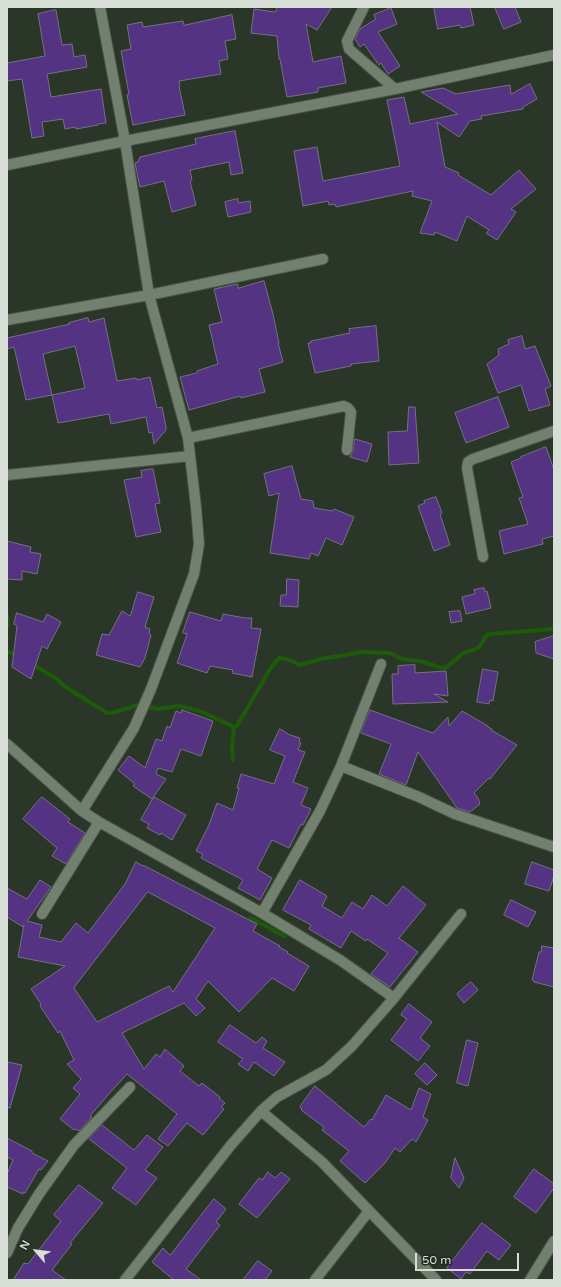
<!DOCTYPE html>
<html>
<head>
<meta charset="utf-8">
<style>
  body { margin:0 }
  #map { position:relative; width:561px; height:1287px; overflow:hidden; background:#2a3628; font-family:"Varela Round",sans-serif }
  canvas { display:block }
  .frame { position:absolute; inset:0; border:8px solid #d7ded5; pointer-events:none }
  .north { position:absolute; left:16px; top:1231px; width:40px; height:40px; -webkit-text-stroke:3px #212c1e; paint-order:stroke; rotate:298deg; font-size:11px; font-weight:700; line-height:16px; text-align:center; color:#d7ded5 }
  .north::after { content:''; display:block; margin:auto; width:14px; height:18px; background:#d7ded5; clip-path:polygon(50% 0,100% 100%,50% 72%,0 100%) }
  .scale { position:absolute; left:415px; top:1253px; width:104px; height:18px; box-sizing:border-box; border:2px solid #d7ded5; border-top:0; padding-left:5px; font-size:12px; line-height:14px; white-space:nowrap; color:#d7ded5; -webkit-text-stroke:3px #212c1e; paint-order:stroke }
</style>
</head>
<body>
<div id="map">
<canvas width="561" height="1287"></canvas>
<div class="frame"></div>
<div class="north">N</div>
<div class="scale">50 m</div>
</div>
<script>
const ctx = document.querySelector('canvas').getContext('2d');
ctx.lineJoin = 'round';
function stroke(path, color, width, dash) { ctx.strokeStyle = color; ctx.lineWidth = width; ctx.lineCap = dash ? 'butt' : 'round'; ctx.setLineDash(dash || []); ctx.stroke(path); }
function fill(path, color) { ctx.fillStyle = color; ctx.fill(path, 'evenodd'); }
stroke(new Path2D(`
  M7 615 8 620 7 627
  M7 651 17 656
  M32 664 57 679 64 686 107 713H112L138 705 158 709 179 706 200 711 234 727
  M234 727 237 726 270 669 279 658 287 659 300 665 321 659 362 652 390 653 402 659 424 662 441 668 447 667 463 653 476 649 480 646 486 636 489 634 554 629
  M233 760 232 747 234 727
  M251 918 284 936`), '#1c5c08', 4);
const building = new Path2D(`
  M278 7H332L317 30 306 24 313 62 341 56 346 83 318 88V92L287 97 280 59H279L277 36 251 33 254 9 275 12Z
  M434 7H470L474 25 461 28 460 25 438 29Z
  M495 7H515L521 22 504 29Z
  M391 8 397 24 378 32 400 66 388 74 381 63 379 65 364 44 360 47 355 39 360 29 376 19 374 15Z
  M56 10 62 45 72 44 74 57 85 55 87 67 47 74 51 97 101 89 106 123 98 124V125L76 129 75 127 65 129 63 119 42 122 44 136 32 138 22 79 7 81V63L45 56 38 14Z
  M232 15 236 39 225 41 228 59 219 61 221 74 179 81 180 85 179 86 185 115 133 125 127 95 129 94 121 51 131 49 127 25 142 22 143 27 183 21 184 25Z
  M530 84 537 99 523 107V109L481 116 482 119 470 121 459 137 437 122 445 167 459 173 458 175 491 195 519 170 536 189 511 209 516 212 497 240 486 233 489 230 467 216 457 241 435 232 434 235 420 233 432 201 412 196 413 191 336 207 335 204 329 205 328 201 303 206 294 151 317 147 323 181 400 166 387 100 404 97 410 124 458 114 421 92 443 88 456 94 510 85 511 94Z
  M235 131 243 173 231 175 229 162 190 170 192 180 190 181 196 205 172 212 164 181 140 187 135 163 138 162 140 157 196 144 195 139Z
  M238 199V203L250 201 251 212 228 217 225 202Z
  M264 281 273 314 279 343H278L283 362 259 369 265 392 241 398 240 396 189 410 180 377 197 373V371L218 364 209 325 222 322 214 289 238 284V288Z
  M88 318 89 322 104 318 117 381 136 378 137 380 150 377 157 408 162 407 166 427V430L154 444 152 432 149 433 146 417 111 424 109 414 58 423 52 395 85 388 75 346 43 354 52 395 26 400 14 347 7 349V338L70 324 69 323Z
  M376 326 379 361 351 364V366L315 373 308 343H311V341L350 333 349 329Z
  M522 336 525 349 535 346 551 386 545 389 550 405 529 411 521 385 498 393 487 364 499 355 498 349 509 344 508 340Z
  M498 397 509 427 466 443 455 413Z
  M409 407H415L419 463 389 465 388 432 407 431Z
  M355 439 372 444 367 462 350 457 353 451Z
  M546 447 554 470V536L542 539 543 544 504 554 499 531 528 524 519 498 523 497 511 462 521 458V457Z
  M292 466 301 499 313 501 314 508 333 511 334 509 354 517 342 545 326 538 318 556 311 553 309 559 270 553 279 493 269 496 264 474Z
  M153 469 160 503 155 504 161 532 136 537 124 480 142 477 141 471Z
  M436 497 442 513 440 514 450 545 434 551 418 506 425 503 424 501Z
  M7 541 31 547 30 552 41 554 37 574 22 571V580L7 579Z
  M287 579 299 580 298 607 280 606 281 595H286Z
  M484 588 485 592 487 591 491 608 466 614 462 597 475 594 474 590Z
  M138 592 154 597 145 627 150 629 149 634 151 635 145 658 140 667 96 655 102 634 109 635 122 611 130 616Z
  M460 611 462 621 451 623 449 612Z
  M190 612 221 621 223 614 245 618H252L251 628 261 629 252 677 232 673 233 670 210 666 207 673 177 663 187 634 183 633Z
  M17 613 43 622 47 614 61 622 47 649 42 646 31 679 12 667 17 626 14 624Z
  M554 636V659L536 653 535 642Z
  M415 665V673L446 671 448 696 434 694 448 702 393 704 392 674H398V666Z
  M483 669 498 672 493 701 490 700 489 704 477 702Z
  M182 710 213 721 201 756 181 749 172 772 158 768 156 774 166 779 152 799 133 786 135 784 118 770 129 756 145 768 156 739 162 741 167 726 170 728 176 711 181 713Z
  M370 710 433 733 448 717 449 726 462 711 488 726V727L492 729 491 730 517 745 490 779 489 778 474 793 478 798 480 804 470 812 457 808 418 752 406 785 379 774 391 744 361 733Z
  M280 729 290 735 300 738 299 742 301 743 298 750 305 752 293 782 308 788 301 805 311 809 303 825 301 824 289 848 272 840 257 869 272 878 260 900 238 888 243 880 201 858 203 854 196 851 209 825 217 803 233 810 239 788H237L241 774 274 784 285 756 270 750Z
  M42 797 70 819 68 822 85 833 66 864 52 856 57 848 23 819Z
  M154 797 186 815 172 840 161 833 160 835 147 828 149 824 141 820Z
  M136 862 143 866V865L257 924 253 931 280 946 279 947 288 952 287 953 309 966 294 991 272 978 239 1012 208 981 196 999 205 1008 196 1016 184 1003 122 1033 144 1069 156 1054 160 1057 165 1049 184 1066 180 1071 199 1086 202 1083 220 1097 219 1098 225 1103 221 1107 224 1109 203 1135 187 1123 168 1146 158 1139 177 1114 127 1074 107 1096 90 1116 92 1117 79 1131 75 1129 74 1130 60 1119 80 1094 73 1088 81 1079 67 1064 74 1060 60 1031 58 1033 40 1006 41 1004 31 989 65 966 18 957 24 925 23 927 7 917V888L27 899 40 880 51 887 27 921 42 925 39 937 61 942 76 923 88 933 125 884ZM148 892 215 928 173 992 169 986 97 1022 74 988Z
  M532 862 554 870V876L549 891 525 884Z
  M300 880 327 896 322 906 342 918 352 902 363 909 372 895 387 906 403 886 426 905 399 938 418 952 390 987 371 974 388 953 367 939 366 941 351 931 341 948 309 929 311 925 283 910Z
  M511 900 536 912 528 927 504 915Z
  M542 946 554 948V987L534 982V981L532 980 539 952H541Z
  M471 982 478 990 464 1003 457 994Z
  M409 1004 432 1022 420 1038 430 1046 418 1061 391 1040 407 1019 401 1015Z
  M230 1025 256 1043 262 1037 267 1041 263 1048 285 1062 274 1076 254 1062 248 1071 238 1064 243 1059 218 1042Z
  M467 1040 478 1043 468 1086 457 1083Z
  M7 1062 22 1065 10 1108 7 1107Z
  M425 1063 437 1075 427 1085 415 1074Z
  M315 1086 364 1127 371 1119 372 1120 386 1095 411 1110 419 1088 431 1094 423 1117 428 1120 416 1142 412 1139 400 1152 395 1148 385 1163 365 1183 340 1161 349 1151 322 1130 324 1127 301 1110 302 1109 300 1107Z
  M102 1125 134 1150 147 1135 163 1147 145 1170 157 1178 136 1205 112 1188 127 1168 89 1139Z
  M7 1138 32 1151V1153L48 1161 41 1170 39 1169 25 1193 23 1192V1194L7 1187V1174L13 1160 7 1157Z
  M455 1158 464 1178 459 1188 451 1178Z
  M534 1169 554 1184V1188L536 1213 514 1197Z
  M268 1172 275 1178 281 1172 290 1179 257 1218 239 1204 259 1178 262 1180Z
  M79 1185 103 1203 70 1243 72 1244 52 1270 66 1280H13L24 1263 28 1264 61 1221 54 1215Z
  M214 1199 226 1209 216 1222 220 1225 186 1269 201 1280H174L152 1262 163 1248 170 1255Z
  M482 1223 511 1245 499 1260 487 1251 470 1274 466 1272 461 1279 447 1268Z
  M258 1261 272 1271 265 1280H243Z`);
fill(building, '#533382');
stroke(building, '#767084', 1);
const minor = new Path2D(`
  M364 7 347 41 349 49 395 89
  M7 165 125 141 395 89 554 55
  M7 320 149 295 323 259
  M188 438 344 406 348 408 351 412 347 450
  M7 475 190 456
  M483 557 467 468 468 462 473 459 554 431
  M7 744 82 811 99 822 262 913 340 960 394 998
  M341 766 419 797 455 814 554 847
  M82 811 134 728 151 689 194 574 199 544 196 507 188 438 149 295 125 141 100 7
  M262 913 320 811 341 766 381 664
  M42 914 99 822
  M261 1111 322 1162 436 1280
  M7 1253 18 1228 39 1194 74 1145 130 1087
  M125 1280 231 1145 261 1111 277 1097 326 1070 352 1046 394 998 461 914
  M315 1280 369 1211
  M530 1280 554 1241`);
stroke(minor, '#4a5447', 12);
stroke(minor, '#72806f', 10);
</script>
</body>
</html>
